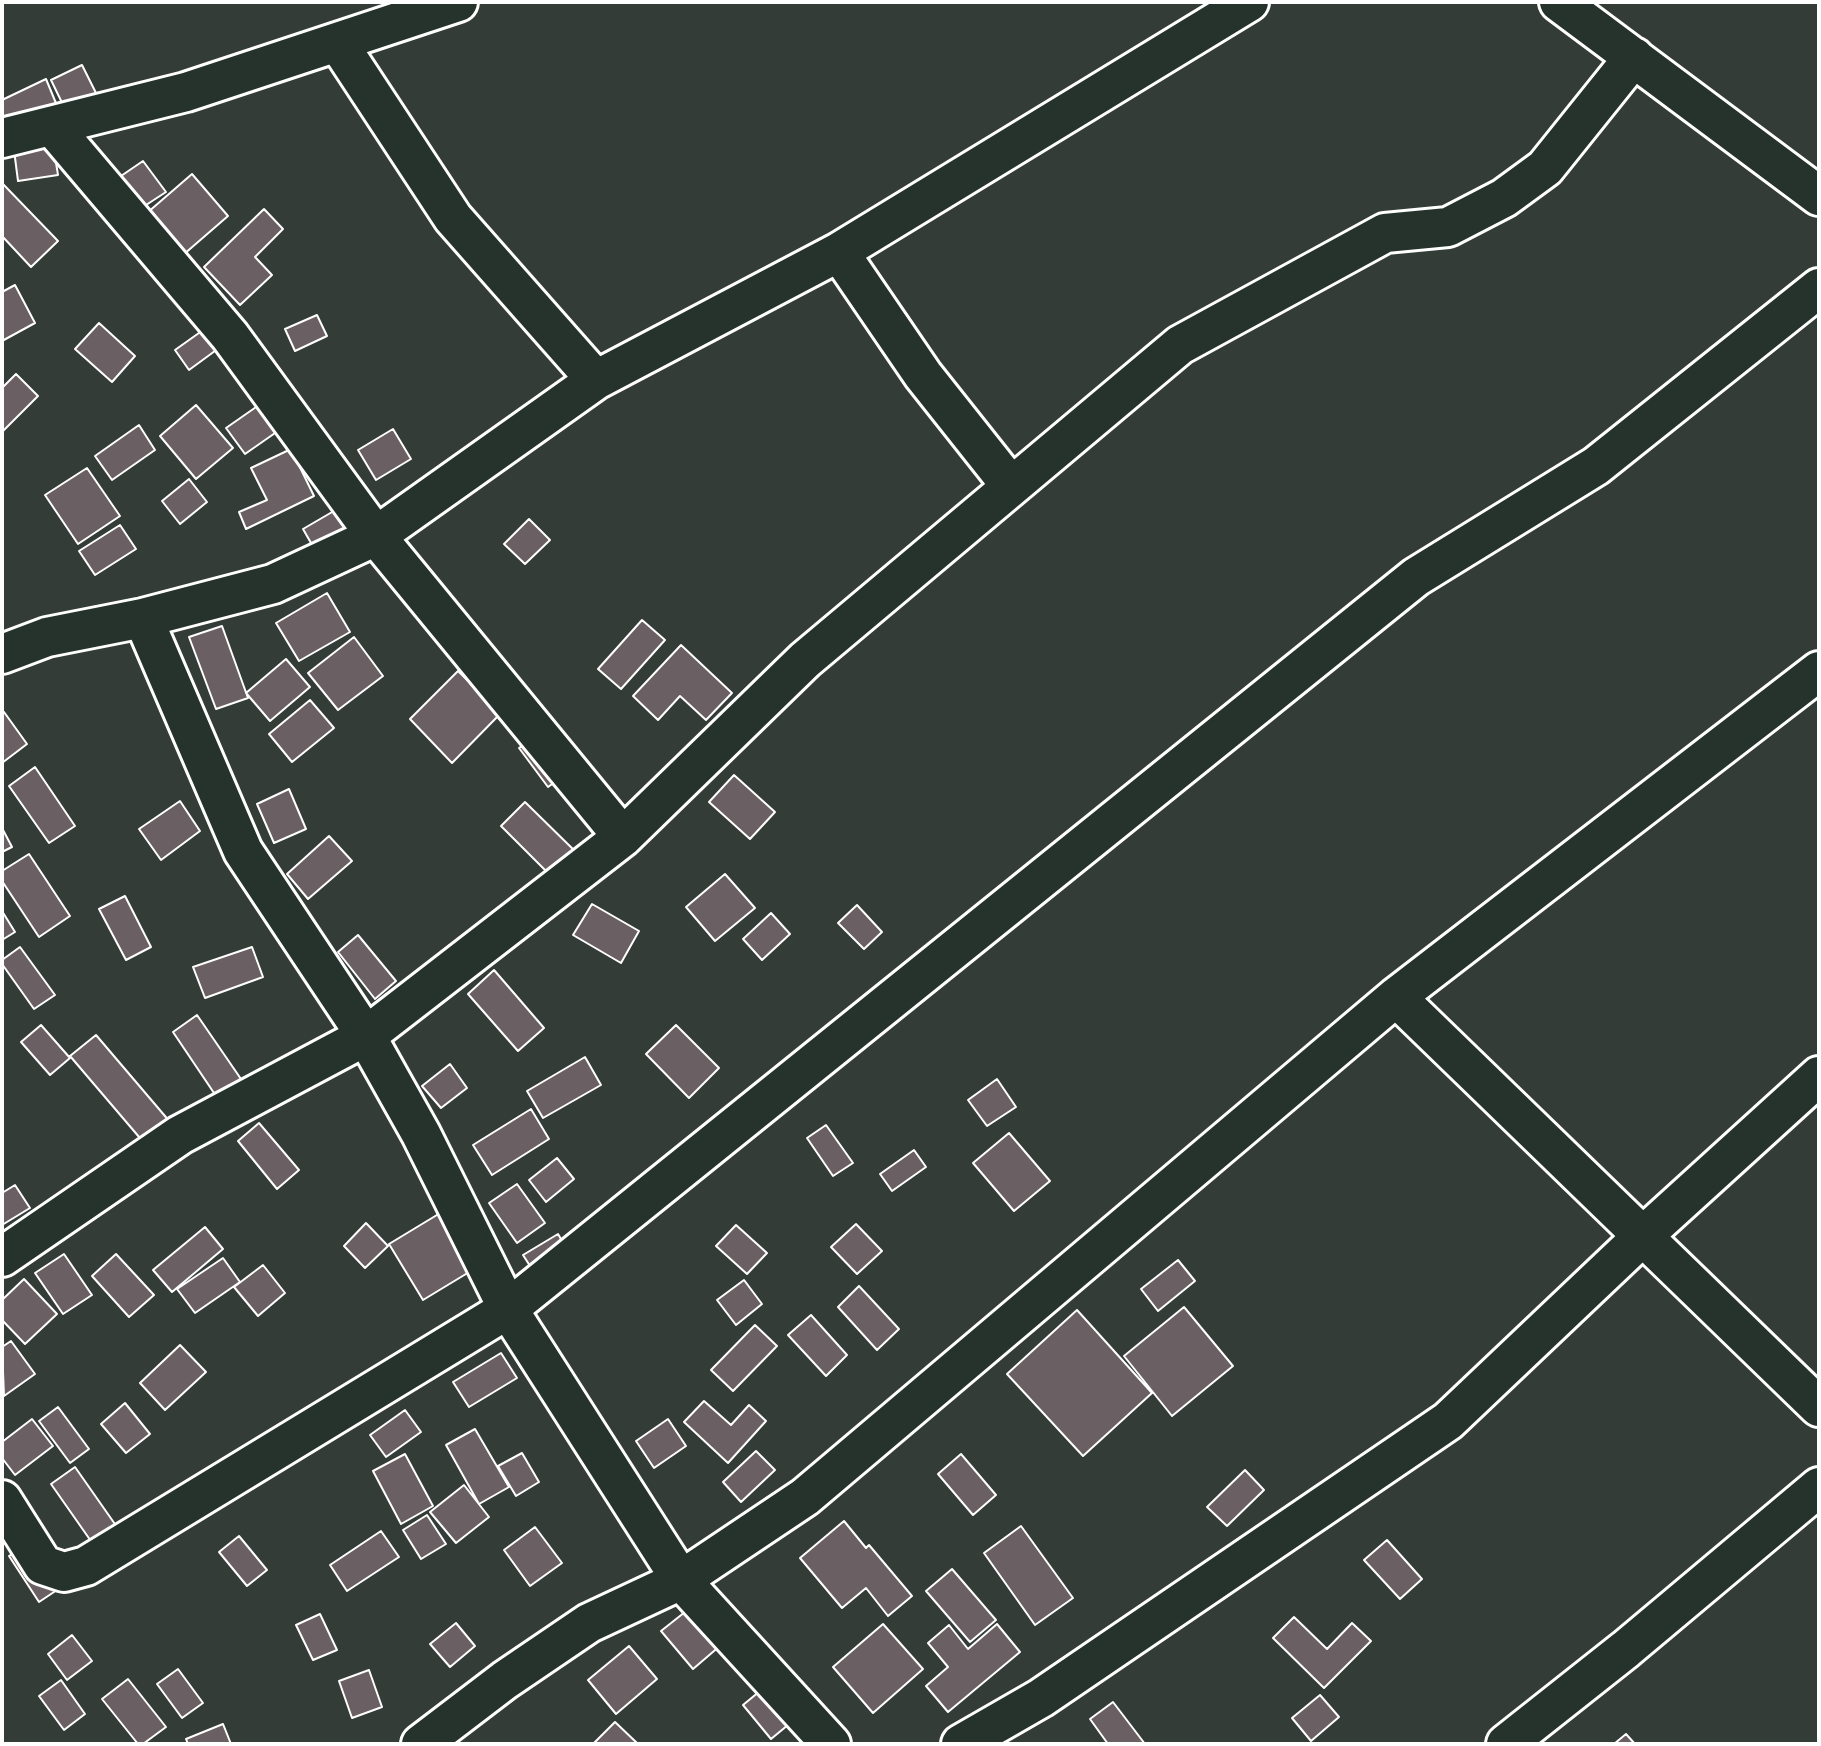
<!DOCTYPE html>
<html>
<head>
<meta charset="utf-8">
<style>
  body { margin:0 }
  #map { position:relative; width:1821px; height:1746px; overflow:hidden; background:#343c38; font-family:Sriracha,sans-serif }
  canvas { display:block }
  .frame { position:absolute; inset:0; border:4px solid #fff; pointer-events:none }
</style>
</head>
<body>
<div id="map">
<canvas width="1821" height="1746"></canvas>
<div class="frame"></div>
</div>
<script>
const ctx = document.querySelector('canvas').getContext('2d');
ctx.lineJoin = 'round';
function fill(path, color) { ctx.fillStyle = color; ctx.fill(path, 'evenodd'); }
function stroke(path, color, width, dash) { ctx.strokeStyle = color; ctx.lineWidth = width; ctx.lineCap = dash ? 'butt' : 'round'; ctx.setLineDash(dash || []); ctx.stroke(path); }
const building = new Path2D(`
  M82 65 98 97 66 111 51 80Z
  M46 79 58 108 2 135V100Z
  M53 144 58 175 18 181 14 150Z
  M143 161 166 192 143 207 121 176Z
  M192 174 228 216 183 255 147 213Z
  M2 183 58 241 31 267 2 236Z
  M264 209 283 229 255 257 272 275 240 305 204 267Z
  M15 285 35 323 2 341V292Z
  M317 315 327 336 295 351 285 329Z
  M220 318 234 337 189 370 175 350Z
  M99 323 135 356 112 382 75 349Z
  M16 374 38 396 2 432V388Z
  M269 398 288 424 245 454 226 428Z
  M196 405 233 448 196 479 160 436Z
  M139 425 155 450 112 480 95 456Z
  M393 429 411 459 376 480 358 450Z
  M291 449 314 496 246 529 239 512 267 500 251 468Z
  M87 468 120 516 78 544 45 495Z
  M189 479 207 502 180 524 162 501Z
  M351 501 367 529 319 557 303 529Z
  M529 519 550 540 525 564 504 544Z
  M120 525 136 549 95 575 79 551Z
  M327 593 350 632 299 661 276 623Z
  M642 620 665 640 621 689 598 669Z
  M222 626 248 698 216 709 189 637Z
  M354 637 383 676 338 710 308 673Z
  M681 645 732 693 706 720 680 696 658 720 633 696Z
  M286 659 310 687 270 721 246 693Z
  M458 671 501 713 452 763 410 719Z
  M310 700 334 728 292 762 269 734Z
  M4 712 27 744 2 763V714Z
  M541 733 569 772 548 787 519 748Z
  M35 767 75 826 49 843 9 786Z
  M734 775 775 812 750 839 709 802Z
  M289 789 306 829 274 843 257 804Z
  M180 801 200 831 161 860 139 829Z
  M525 802 580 856 556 881 501 826Z
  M2 828 12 847 2 852Z
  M329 836 352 861 308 899 287 874Z
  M29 854 70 916 39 937 2 881V871Z
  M725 874 755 908 715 941 686 907Z
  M125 896 151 947 126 960 99 909Z
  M592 904 639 931 621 963 573 935Z
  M857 905 882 932 864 949 838 923Z
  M2 911 15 932 2 940Z
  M771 913 790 934 762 960 743 939Z
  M358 935 396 981 375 999 338 952Z
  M20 947 55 995 34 1009 2 964V960Z
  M252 947 263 977 205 998 193 967Z
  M494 970 544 1028 518 1051 468 994Z
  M197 1015 241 1079 216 1096 173 1032Z
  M41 1025 70 1058 50 1075 21 1042Z
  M676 1025 719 1068 689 1098 646 1054Z
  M96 1035 176 1129 151 1151 70 1056Z
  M585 1057 601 1085 543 1118 527 1091Z
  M450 1064 467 1088 441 1108 422 1086Z
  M997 1079 1016 1107 987 1126 968 1100Z
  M531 1109 549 1139 492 1175 473 1145Z
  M259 1123 299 1170 277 1189 238 1141Z
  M826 1125 853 1163 833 1176 807 1138Z
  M1009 1133 1050 1181 1014 1211 973 1163Z
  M914 1150 926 1167 892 1191 880 1174Z
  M557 1158 574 1179 546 1202 529 1180Z
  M517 1184 545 1223 517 1243 489 1203Z
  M15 1185 30 1208 2 1225V1193Z
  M460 1201 494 1257 423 1300 389 1244Z
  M366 1223 388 1246 365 1268 344 1246Z
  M856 1224 882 1251 857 1274 831 1247Z
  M736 1225 767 1253 747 1274 716 1246Z
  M205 1227 223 1249 172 1292 153 1270Z
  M558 1234 573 1259 539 1280 523 1255Z
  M64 1254 92 1295 63 1314 35 1273Z
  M116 1254 154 1295 129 1317 92 1276Z
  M223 1258 240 1282 195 1313 177 1289Z
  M1178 1260 1195 1281 1158 1311 1141 1289Z
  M263 1265 285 1293 258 1316 234 1287Z
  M24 1279 57 1314 25 1344 2 1320V1300Z
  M744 1280 762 1304 736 1325 717 1300Z
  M859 1286 899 1329 877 1350 838 1307Z
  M1184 1307 1233 1366 1172 1416 1124 1356Z
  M1077 1310 1152 1393 1083 1456 1007 1374Z
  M811 1315 847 1355 826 1376 788 1335Z
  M755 1325 777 1346 733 1391 711 1370Z
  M11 1341 35 1374 4 1396 2 1347Z
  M180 1345 206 1372 165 1410 140 1383Z
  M501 1353 517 1378 469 1407 453 1382Z
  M704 1401 731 1425 749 1405 766 1421 728 1463 684 1422Z
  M125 1403 150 1434 126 1453 101 1424Z
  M58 1407 89 1449 70 1463 39 1421Z
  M405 1410 421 1432 386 1457 370 1435Z
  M32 1419 53 1446 15 1475 2 1458V1442Z
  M668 1419 686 1446 654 1468 636 1441Z
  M475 1429 509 1487 479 1504 446 1445Z
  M756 1451 775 1470 741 1502 723 1482Z
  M522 1453 539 1482 516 1496 498 1466Z
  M405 1454 433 1506 401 1524 373 1471Z
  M961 1454 996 1495 973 1515 938 1474Z
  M75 1467 117 1527 93 1544 51 1484Z
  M1245 1470 1264 1490 1227 1526 1207 1507Z
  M464 1485 489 1517 456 1543 430 1512Z
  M427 1515 446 1544 421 1559 403 1530Z
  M844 1521 866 1548 869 1545 912 1596 888 1616 866 1588 842 1608 800 1558Z
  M1021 1526 1073 1598 1035 1625 984 1553Z
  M535 1527 562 1563 530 1586 504 1550Z
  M381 1531 399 1557 347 1591 330 1565Z
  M239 1536 267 1570 247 1586 219 1552Z
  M33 1540 63 1586 39 1602 9 1556Z
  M1387 1540 1422 1579 1400 1599 1364 1560Z
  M952 1569 996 1620 970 1642 926 1591Z
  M690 1608 721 1645 693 1669 661 1631Z
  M320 1614 337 1650 313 1660 296 1625Z
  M1294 1617 1327 1649 1352 1623 1371 1641 1324 1688 1273 1638Z
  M456 1623 475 1646 450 1667 430 1644Z
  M883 1624 923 1669 873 1713 833 1667Z
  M997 1624 1020 1652 948 1712 926 1686 948 1667 928 1643 949 1625 968 1649Z
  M72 1635 92 1661 67 1680 48 1654Z
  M629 1646 657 1679 616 1714 588 1680Z
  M178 1669 203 1703 182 1718 157 1684Z
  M369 1670 382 1707 352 1718 339 1681Z
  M128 1679 166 1727 143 1744H138L102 1699Z
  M61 1680 85 1714 64 1730 39 1696Z
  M766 1686 794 1720 771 1739 743 1705Z
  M1320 1695 1339 1717 1311 1741 1292 1718Z
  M1113 1702 1145 1744H1108L1090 1719Z
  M615 1722 637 1743 593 1744Z
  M223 1724 231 1744H188L186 1739Z
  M1626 1734 1635 1744H1614Z`);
fill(building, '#6a5f62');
stroke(building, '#fff', 2);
const minor = new Path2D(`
  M1559 2 1819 196
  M338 43 453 218 596 380
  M52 126 230 336 376 536 623 837
  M2 138 186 92 458 2
  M839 252 923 375 1011 486
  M143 618 243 851 366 1036 421 1134 508 1309 681 1580 831 1744
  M2 654 47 637 143 618 273 584 376 536 596 380 839 252 1249 2
  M1396 997 1819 1407
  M2 1257 180 1135 366 1036 623 837 805 660 1180 345 1385 233 1448 227 1504 198 1545 168 1634 57
  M2 1500 43 1565 64 1572 86 1566 508 1309 1416 577 1596 466 1819 288
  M421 1744 505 1680 589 1623 681 1580 805 1497 1396 997 1819 671
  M961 1744 1041 1698 1448 1421 1643 1236 1819 1076
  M1506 1744 1626 1649 1819 1487`);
stroke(minor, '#fff', 44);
stroke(minor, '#26332d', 38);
</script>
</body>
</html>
